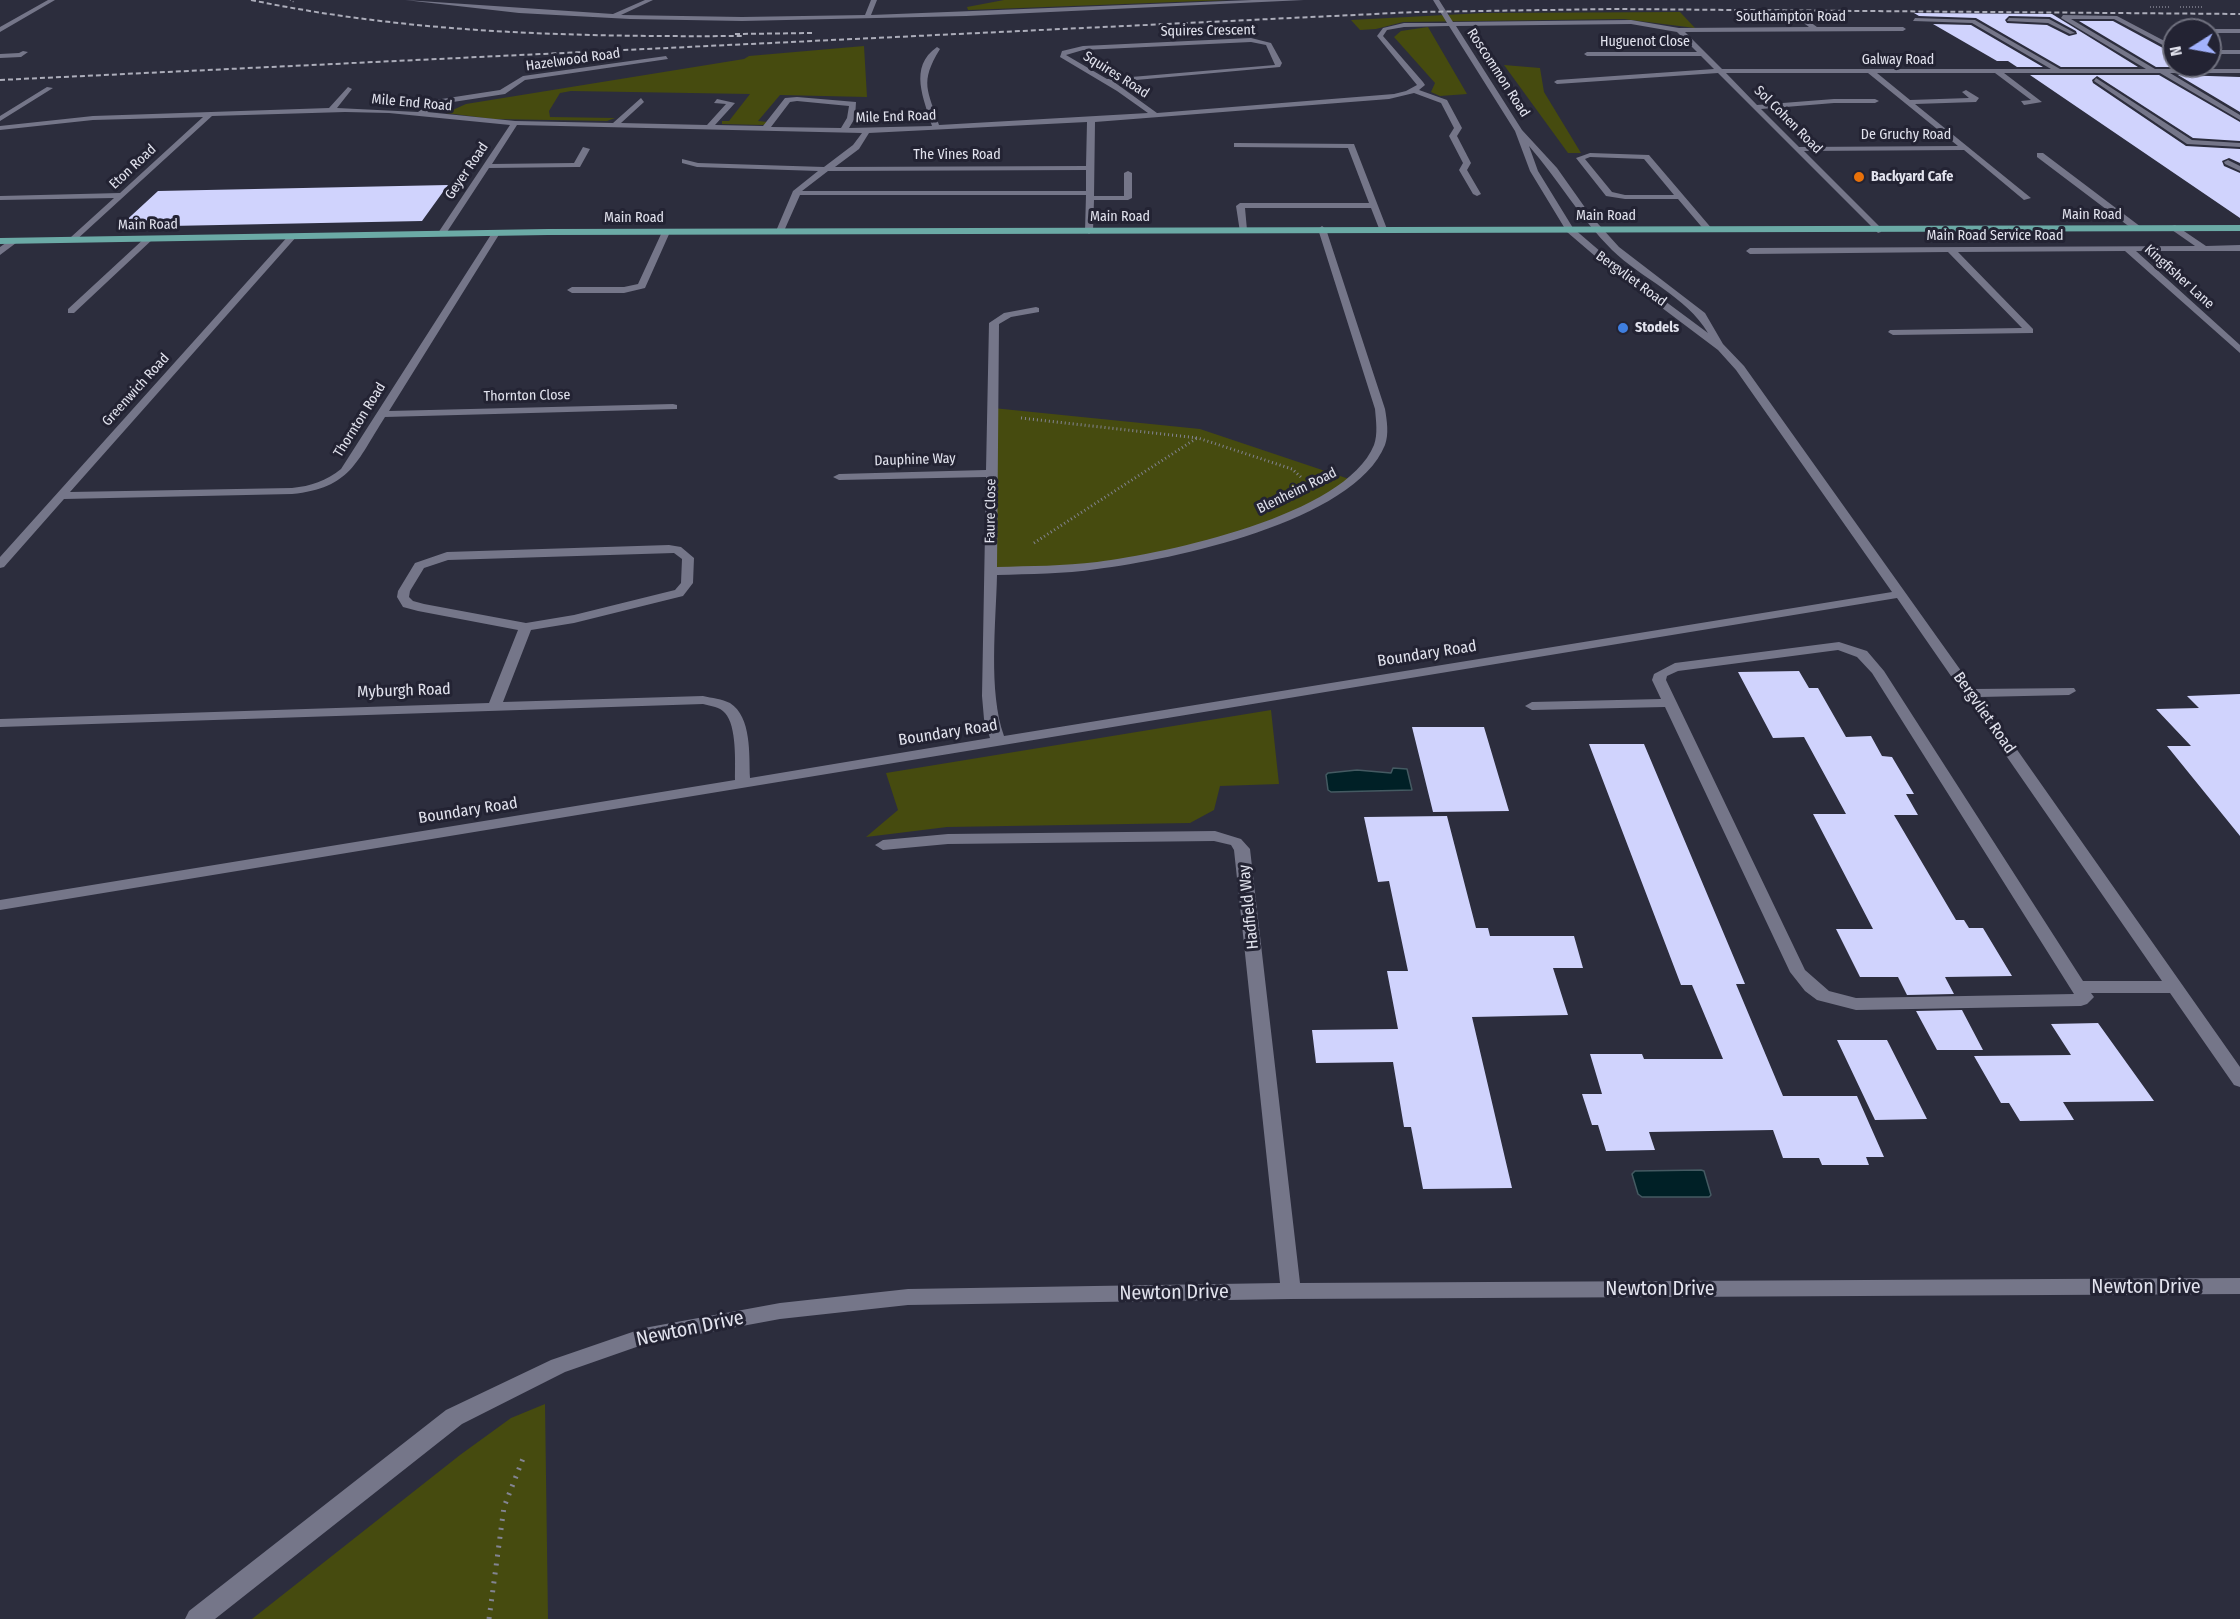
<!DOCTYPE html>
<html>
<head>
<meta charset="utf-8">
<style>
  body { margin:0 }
  #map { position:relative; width:2240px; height:1619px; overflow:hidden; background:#2c2d3d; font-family:"Fira Sans Condensed",sans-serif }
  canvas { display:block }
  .north { position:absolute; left:2162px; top:18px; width:60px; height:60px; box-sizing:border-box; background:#232333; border:2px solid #6f707e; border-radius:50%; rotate:259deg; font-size:16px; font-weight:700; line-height:24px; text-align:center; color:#e2e3ee }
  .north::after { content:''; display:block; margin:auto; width:21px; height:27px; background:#a2b2fd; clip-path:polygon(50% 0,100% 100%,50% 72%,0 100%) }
</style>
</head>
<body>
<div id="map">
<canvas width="2240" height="1619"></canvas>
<div class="north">N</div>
</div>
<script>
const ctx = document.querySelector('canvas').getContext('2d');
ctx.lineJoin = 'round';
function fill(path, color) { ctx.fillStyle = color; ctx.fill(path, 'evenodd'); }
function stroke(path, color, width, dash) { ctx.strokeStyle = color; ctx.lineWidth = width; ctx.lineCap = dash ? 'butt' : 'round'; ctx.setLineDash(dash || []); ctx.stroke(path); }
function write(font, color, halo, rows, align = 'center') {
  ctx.font = font + ' "Fira Sans Condensed",sans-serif'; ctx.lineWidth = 6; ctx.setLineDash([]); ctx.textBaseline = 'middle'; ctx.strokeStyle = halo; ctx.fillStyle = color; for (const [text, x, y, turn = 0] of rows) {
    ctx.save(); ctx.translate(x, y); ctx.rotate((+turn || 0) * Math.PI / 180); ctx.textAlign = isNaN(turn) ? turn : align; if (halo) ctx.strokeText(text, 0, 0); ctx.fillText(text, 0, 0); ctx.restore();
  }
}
fill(new Path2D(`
  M1004 0H1228L968 10 967 7Z
  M1680 12 1695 28 1624 19 1403 22 1376 29 1360 30 1351 20 1483 13Z
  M1428 27 1467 94 1440 96 1431 92 1435 83 1394 37 1401 31Z
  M864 46 867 97 780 95 758 121 768 122 763 125 722 124V121H729L750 94 571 91 560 93 549 111 550 117 615 118 607 121 493 119 446 113 466 104 744 59 749 56Z
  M1504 65 1540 68 1544 92 1581 153H1568Z
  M993 408 1200 429 1352 480 1293 512 1224 538 1109 564 990 571Z
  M1271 710 1279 784 1220 786 1214 810 1190 823 947 827 866 837 898 810 886 773Z
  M545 1404 548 1619H252L460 1455 511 1418Z`), '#464b0f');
const water = new Path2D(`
  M1393 768 1407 769 1412 790 1331 792 1328 790 1326 775 1328 773 1357 770 1391 773Z
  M1701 1170 1704 1171 1711 1195 1709 1197H1642L1638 1194 1632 1174 1635 1171Z`);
fill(water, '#002026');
stroke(water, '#445a62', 1.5);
fill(new Path2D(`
  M1914 13 2052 14 2138 67H2061L1976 18 1919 16ZM2009 16 2050 17 2076 31 2077 34 2069 36 2047 25 2007 23 2005 20Z
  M2079 21H2113L2174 54V66L2197 67H2156Z
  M1933 24 1971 25 2043 67H2017L2008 61H1997Z
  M2030 75H2159L2240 122V141L2193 138 2097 76 2092 80 2093 83 2186 146 2240 149V163L2229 158 2222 161 2224 166 2240 173V218Z
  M2178 75 2240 77V112Z
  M448 185 422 221 119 227 158 191Z
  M1799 671 1809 688H1818L1846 737 1871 736 1882 756 1892 757 1914 794H1906L1918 815H1894L1956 920H1964L1969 928H1983L2012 976 1945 977 1954 994 1907 995 1898 977H1860L1836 929H1873L1813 814H1846L1804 737 1773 738 1738 672Z
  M2240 694V836L2167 746H2191L2156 709 2199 708 2187 696Z
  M1412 727H1484L1509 811 1433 812Z
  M1589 744H1644L1745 984H1736L1783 1096H1857L1884 1157H1866L1869 1165H1822L1819 1158H1783L1773 1130 1649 1132 1655 1150 1606 1151 1598 1125H1592L1582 1094H1602L1590 1054H1642L1644 1059H1723L1692 985H1681Z
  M1447 816 1476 928H1488L1490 936H1574L1583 968H1553L1568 1015 1472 1017 1512 1188 1423 1189 1411 1127H1404L1393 1062 1316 1063 1312 1030 1398 1029 1387 971H1408L1389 881 1378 882 1364 817Z
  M1962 1010 1983 1050H1937L1916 1011Z
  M2098 1023 2154 1101 2063 1102 2074 1120 2020 1121 2009 1103H2001L1974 1056 2071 1055 2051 1024Z
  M1837 1040H1887L1927 1119 1875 1120Z`), '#d0d3fd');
stroke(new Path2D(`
  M290 0 294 2
  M2150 7H2169
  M2180 7H2202`), '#838492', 1.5, [1, 2]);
stroke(new Path2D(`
  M1021 418 1198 438 1292 469 1303 479
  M1034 543 1197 438`), '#838492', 3, [1, 3]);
stroke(new Path2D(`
  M489 1619 504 1507 524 1456`), '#838492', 5, [2, 7]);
fill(new Path2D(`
  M48 0H55L0 32V27Z
  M405 0 613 14 645 0H653L621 15 742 17 865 15 871 0H877L871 15 1252 0H1304L966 16 742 21 630 19 519 13Z
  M1433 0H1439L1453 22 1631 20 1679 28 1809 27 1801 21 1772 19 1803 17 1817 27H1903L1906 29 1903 31 1685 32 1722 69H2051L1972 23 1913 21 1915 18 1975 20 2060 69H2146L2061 18 2063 15 2117 16 2174 46V51L2172 50 2114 19H2071L2155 69H2240V73H2170L2240 115V120L2160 73H2004L2042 102 2024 105 2021 101 2031 100 1995 73H1877L1910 100 1969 98 1962 92 1966 90 1979 98 1976 102 1915 104 2031 198 2024 200 1964 150 1804 151 1881 228V232L1878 233 1718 73 1557 84 1554 82 1557 80 1714 69 1701 56H1587L1584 54 1587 52H1697L1677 32 1631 24 1456 26 1522 130 1557 168 1591 216 1619 247 1705 313 1723 344 1744 366 1974 689 2074 688 2076 691 2069 695 1980 697 2240 1067V1087L2234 1085 2170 993H2091L2094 997 2087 1004 2081 1006 1856 1010 1817 1000 1805 991 1790 972 1665 707 1532 710 1525 706 1532 702 1661 699 1652 680 1654 674 1675 663 1839 642 1867 651 1884 671 2083 981H2162L1897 598 0 910V900L735 780C735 763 737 726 725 713 720 707 711 706 703 704L0 727V719L489 703 518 630 418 611 403 607 397 597 398 591 415 563 447 552 669 545 681 547 694 558 693 583 683 596 574 623 531 630 503 702 703 696C712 698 722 699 730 703 752 717 749 755 750 778L990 738 984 719 982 696 986 477 839 480 833 477 839 474 986 470 989 323 1004 313 1036 307 1039 308V312L1011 317 999 324 997 567C1030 566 1064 566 1097 562 1166 553 1345 516 1374 445 1378 434 1376 421 1375 409L1318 229 1322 226 1326 229 1385 409C1387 421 1389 434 1385 445 1354 522 1171 560 1097 569 1064 574 1030 574 997 575 996 623 988 691 1004 736L1892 592 1736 370 1718 350 1609 268 1567 232 1530 171 1515 131 1449 26 1404 27 1387 30 1383 36 1423 82 1425 85 1419 90 1447 100 1462 128 1457 136 1471 163 1467 170 1481 194 1477 196 1473 194 1459 170 1463 163 1449 136 1454 128 1441 103 1414 93 1389 99 1095 122 1094 196H1124V173L1128 171 1132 173V198L1128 200H1094L1093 231 1089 234 1085 231 1086 195H800L784 231 780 234 776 231 793 191 818 171 697 167 682 163V159L698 163 824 167 853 145 862 133 517 125 492 164 574 163 583 147 590 149 580 167H577L489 168 445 235 442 236 438 233 510 125 389 113 345 112 212 116 74 242 70 239 71 237 114 198 0 200V196L120 193 203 117 93 120 0 130V126L93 116 329 108 348 87 352 89 337 108 418 112 435 100 500 90 523 76 666 56 668 59 525 80 505 94 440 104 427 112 515 121 613 123 641 98 644 102 621 123 707 125 726 104 714 103 717 99 735 103 715 125 763 126 785 98 797 97 856 102 855 118 849 128 932 126C924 99 908 67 937 47L940 49C919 83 928 90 939 125L1148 113 1117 91 1060 57 1062 51 1083 46 1251 38 1271 43 1282 63 1280 67 1114 82 1157 113 1394 94 1406 91 1417 85 1377 36 1383 28 1404 23H1447ZM1251 42 1266 45 1275 65 1107 79 1066 55 1083 50ZM1726 73H1868L1958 146 1799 147 1761 109 1834 103H1875L1879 101 1875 99H1834L1757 105ZM797 101 849 106 847 118 841 128 771 127 790 102ZM1087 122 1086 166 835 167 859 149 869 133ZM1529 146C1558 179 1580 218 1612 250 1642 279 1686 296 1708 333L1615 264 1573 228 1538 171ZM1086 170V191H802L828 171ZM674 553 682 559 681 583 675 590 574 615 526 623 424 604 413 601 409 597 410 591 424 568 448 560ZM1838 650 1857 657 1872 673 2074 994 1856 998 1829 991 1805 970 1666 680 1667 676 1678 671Z
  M2009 18 2049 19 2075 33 2070 34 2048 23 2007 21Z
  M2173 29 2177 30 2171 32 2170 31Z
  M2210 29H2240V33H2210V30H2207Z
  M2210 50H2240V54H2211Z
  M23 51 28 52 21 57 0 58V54L19 53Z
  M2096 78 2192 140 2240 143V147L2187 144 2094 81Z
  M47 87 53 88 0 121V116Z
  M1237 143 1354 144 1387 229 1380 231 1371 208H1245L1247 230 1240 232 1236 206 1240 203H1369L1348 148 1234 147V143Z
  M1590 153 1649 155 1713 230 1706 232 1678 199H1625L1606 196 1576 158ZM1590 157 1644 159 1674 195H1625L1612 192 1585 159Z
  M2037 153H2043L2141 227V231H2135L2037 157Z
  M2228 160 2240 166V171L2225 164 2224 162Z
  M2175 225 2206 246 2240 245V251H2136L2240 345V353L2125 251 1958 252 2033 329V333L1893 335 1888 332 1890 330 2022 328 1948 252 1750 254 1746 251 1750 248 2195 246 2172 230V226Z
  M666 229 670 232 645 288 624 293H572L567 290 572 287H624L638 284 662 232Z
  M496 230 500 233 389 411 673 404 677 405V409L385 417C356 462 351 488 292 494L64 499 4 567 0 568V557L290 234 297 236 70 492 292 488C311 486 326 481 341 469L492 233Z
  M147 236 154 238 74 313H68V309Z
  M13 238 17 241 16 243 0 255V247Z
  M1215 831 1241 839 1250 849 1300 1283 2240 1278V1294L1291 1299 908 1305 780 1319 645 1344 565 1372 462 1424 215 1619H185L189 1611 446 1410 551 1360 644 1328 780 1303 908 1289 1280 1283 1234 850 1231 845 1214 841 948 844 883 850 875 845 883 840 948 834Z`), '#757689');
fill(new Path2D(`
  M2240 225V231L548 235 0 244V238L548 229Z`), '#6baaa6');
stroke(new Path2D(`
  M251 0C414 34 578 37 744 36
  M735 34 813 33
  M0 80 1416 12 1613 9 2240 14`), '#acadba', 2, [5, 3]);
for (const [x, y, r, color] of [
  [1859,177,6,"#e8710a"],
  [1623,328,6,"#3f7fe0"]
]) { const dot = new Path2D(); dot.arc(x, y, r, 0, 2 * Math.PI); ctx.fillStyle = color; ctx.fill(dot); stroke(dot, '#232333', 2); }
write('14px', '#e2e3ee', '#232333', [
  ["Southampton Road",1791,17],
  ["Squires Crescent",1208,31,-1],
  ["Huguenot Close",1645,42],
  ["Hazelwood Road",573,60,-8],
  ["Galway Road",1898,60],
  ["Roscommon Road",1498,73,57],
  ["Squires Road",1116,75,32],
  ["Mile End Road",412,103,5],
  ["Mile End Road",896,117,-2],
  ["Sol Cohen Road",1788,120,45],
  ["De Gruchy Road",1906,135],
  ["The Vines Road",957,155],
  ["Eton Road",133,167,-43],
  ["Geyer Road",467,171,-56],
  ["Main Road",2092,215],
  ["Main Road",1606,216],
  ["Main Road",1120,217],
  ["Main Road",634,218],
  ["Main Road",148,225,-1],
  ["Main Road Service Road",1995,236],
  ["Kingfisher Lane",2179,277,42],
  ["Bergvliet Road",1631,279,36],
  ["Greenwich Road",136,390,-48],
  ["Thornton Close",527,396,-1],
  ["Thornton Road",360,420,-58],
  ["Dauphine Way",915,460,-2],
  ["Blenheim Road",1297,491,-26],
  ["Faure Close",991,511,-89]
]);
write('bold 14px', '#e2e3ee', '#232333', [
  ["Backyard Cafe",1871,177],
  ["Stodels",1635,328]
], 'left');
write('16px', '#e2e3ee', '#232333', [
  ["Boundary Road",1427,654,-9],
  ["Myburgh Road",404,691,-2],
  ["Bergvliet Road",1984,713,55],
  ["Boundary Road",948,733,-9],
  ["Boundary Road",468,811,-9],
  ["Hadfield Way",1249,907,-96]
]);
write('20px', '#e2e3ee', '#232333', [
  ["Newton Drive",2146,1287],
  ["Newton Drive",1660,1289],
  ["Newton Drive",1174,1293,-1],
  ["Newton Drive",690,1329,-12]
]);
</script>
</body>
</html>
